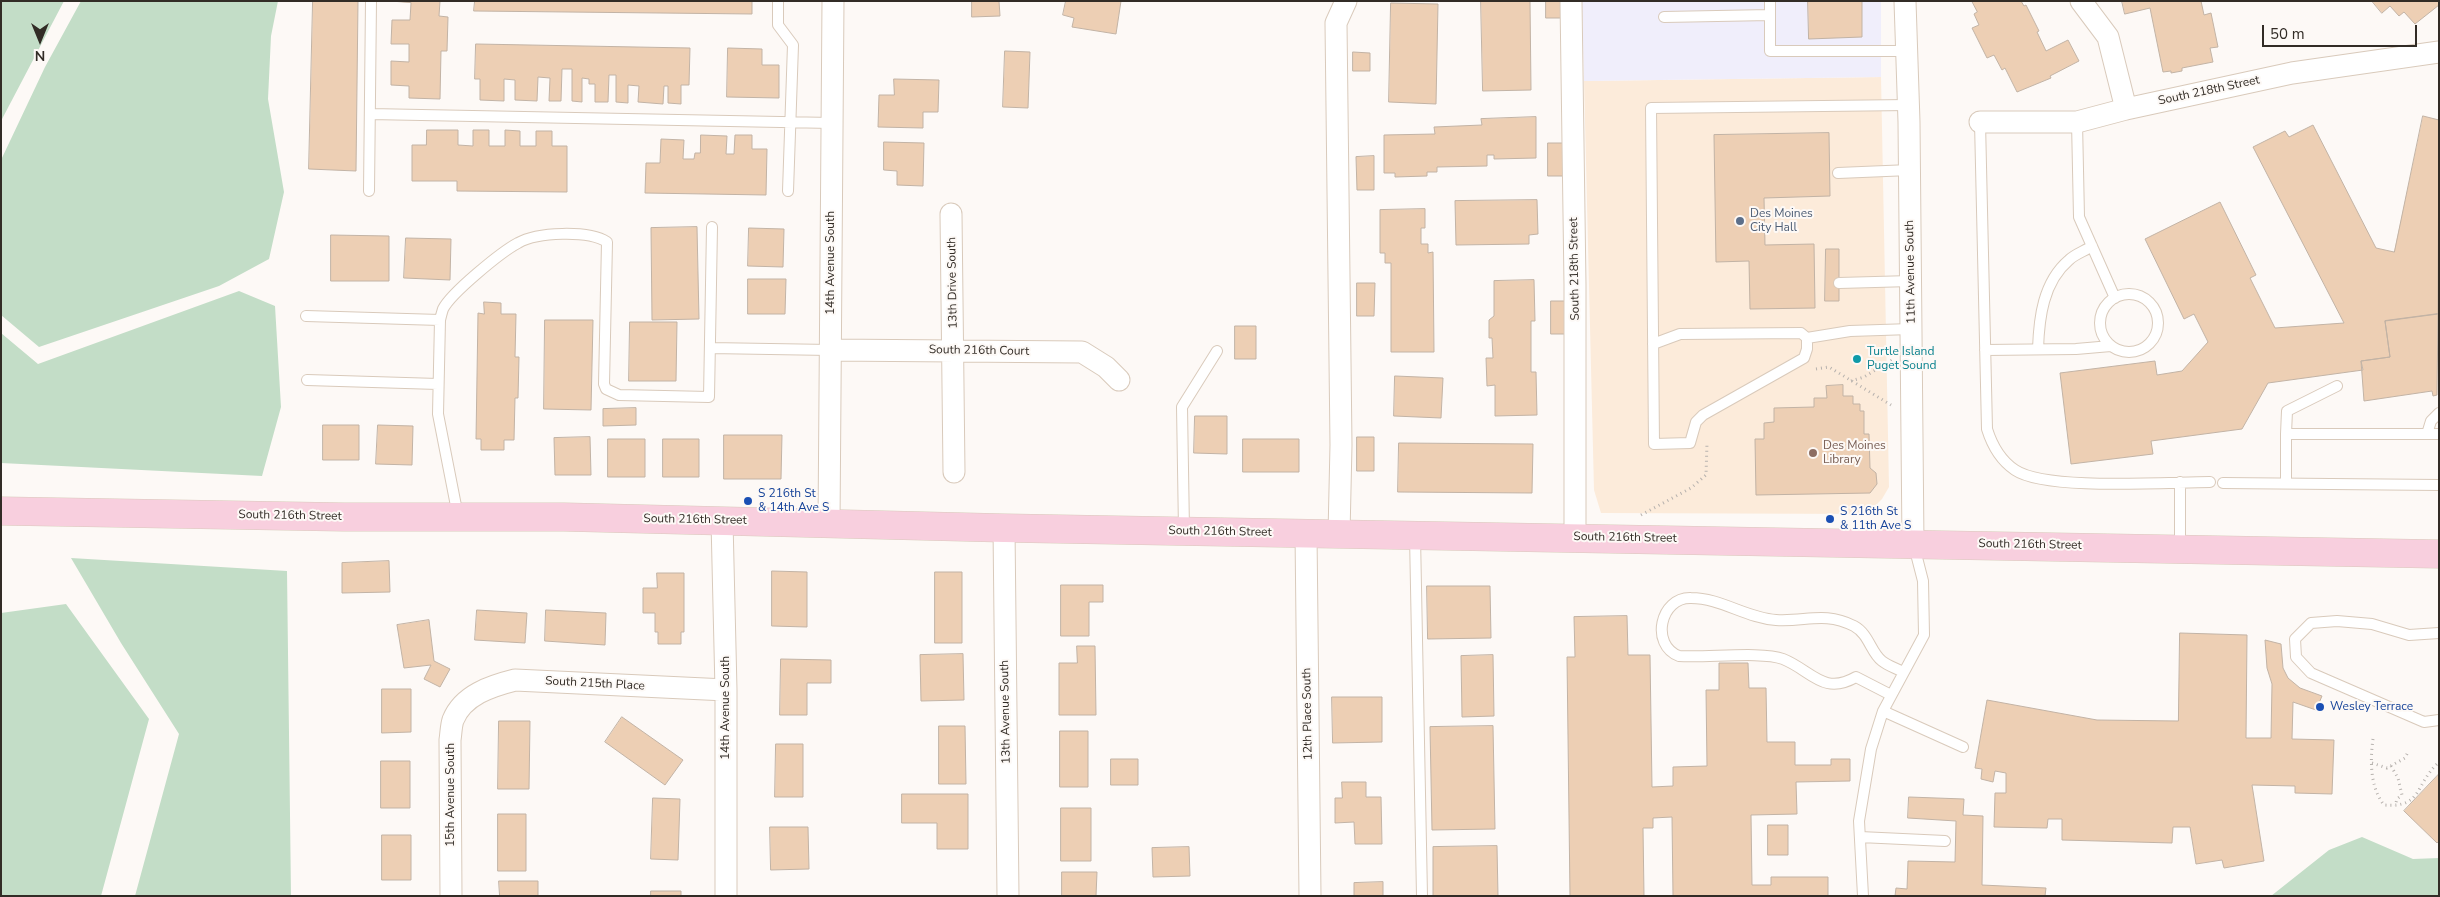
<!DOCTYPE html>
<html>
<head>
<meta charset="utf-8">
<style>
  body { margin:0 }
  #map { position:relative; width:2440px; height:897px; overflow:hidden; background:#fdf9f6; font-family:"Nunito Sans",sans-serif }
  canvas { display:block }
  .frame { position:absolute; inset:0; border:2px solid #322c26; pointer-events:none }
  .north { position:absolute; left:15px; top:15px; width:50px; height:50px; -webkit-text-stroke:4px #fdf9f6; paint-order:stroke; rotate:180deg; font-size:14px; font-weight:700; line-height:20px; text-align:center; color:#322c26 }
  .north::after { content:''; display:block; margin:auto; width:18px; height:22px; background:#322c26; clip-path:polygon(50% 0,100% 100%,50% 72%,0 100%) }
  .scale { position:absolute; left:2262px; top:25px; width:155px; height:22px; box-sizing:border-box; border:2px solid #322c26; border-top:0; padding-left:6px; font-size:15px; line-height:18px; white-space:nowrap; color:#322c26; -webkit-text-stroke:4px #fdf9f6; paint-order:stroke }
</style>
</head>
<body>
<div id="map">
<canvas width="2440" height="897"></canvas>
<div class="frame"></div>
<div class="north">N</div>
<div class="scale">50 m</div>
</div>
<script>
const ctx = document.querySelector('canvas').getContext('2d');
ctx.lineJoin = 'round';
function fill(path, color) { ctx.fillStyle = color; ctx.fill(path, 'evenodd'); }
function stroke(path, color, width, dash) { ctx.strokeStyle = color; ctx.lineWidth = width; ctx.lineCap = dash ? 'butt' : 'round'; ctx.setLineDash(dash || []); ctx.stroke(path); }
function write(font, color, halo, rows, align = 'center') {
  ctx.font = font + ' "Nunito Sans",sans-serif'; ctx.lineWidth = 4; ctx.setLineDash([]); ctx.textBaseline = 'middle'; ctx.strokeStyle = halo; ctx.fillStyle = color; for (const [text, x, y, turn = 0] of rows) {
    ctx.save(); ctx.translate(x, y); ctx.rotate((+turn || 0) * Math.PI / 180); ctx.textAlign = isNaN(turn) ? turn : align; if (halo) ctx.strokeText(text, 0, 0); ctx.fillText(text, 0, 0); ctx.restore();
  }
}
fill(new Path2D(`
  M1881 77 1889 487 1882 499 1867 514 1601 513 1594 490 1584 81Z`), '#fcebda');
fill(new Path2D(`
  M1582 1H1881V77L1584 81Z`), '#f0eefb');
fill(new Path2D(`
  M1 1H64L1 121Z
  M81 1H278L271 36 268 99 284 192 269 259 219 286 39 347 1 315V160L45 67Z
  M239 291 275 306 281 407 262 476 1 463V333L38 364Z
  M71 558 287 571 291 896H135L179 734 121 643Z
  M66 604 149 719 101 896H1V613Z
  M2362 837 2413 859 2439 858V896H2271L2329 850Z`), '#c3ddc7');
const building = new Path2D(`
  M313 1H358L356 171 309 169Z
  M391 1H440L439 16 448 17 447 51H441L440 99 409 98V86L391 85V61L409 62V44H391L392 20H410L411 3Z
  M475 1H752V14L474 11Z
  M972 1H999L1000 16 972 17Z
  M1066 1H1121L1116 34 1072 27 1074 18 1063 15Z
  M1481 1H1530L1531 90 1483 91Z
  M1546 1H1563V18H1546Z
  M1808 1H1862V37L1809 39Z
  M1972 1H2021L2024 6 2026 5 2039 31 2037 32 2046 51 2068 40 2079 61 2050 76 2051 78 2017 92 2005 68 2002 70 1994 55 1987 58 1972 28 1979 25 1974 14 1977 12Z
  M2122 1H2201L2204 15 2211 13 2218 47 2210 48 2213 62 2182 68V71L2171 73V71L2163 72 2150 8 2125 14Z
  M2372 1H2439V5L2415 24 2404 12 2399 16 2390 6 2382 13Z
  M1391 3 1438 4 1436 104 1389 102Z
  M476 44 690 48 689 85H681V104L668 103V86H664L663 104 638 102 639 86 628 85V103L616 102V75H609L608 102H595V84H589V79L582 78V102L572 101V69H562L561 101H549L550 78 538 77 537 101 515 100V80L504 79V101L480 100V79H475Z
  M728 48 762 49V65H779V98L727 97Z
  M1005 51 1030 52 1028 108 1003 107Z
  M1353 52 1370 53V71H1353Z
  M894 79 939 80 938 112H923V128L878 127 879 95H894Z
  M2423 116 2439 120 2438 314 2385 321 2390 357 2361 361 2363 370 2268 383 2242 429 2151 441 2153 454 2071 464 2060 373 2155 361 2157 375 2182 371 2208 342 2194 314 2184 319 2145 239 2220 202 2256 275 2250 278 2275 328 2344 323 2253 147 2285 131 2289 137 2313 125 2376 248 2394 252Z
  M1536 117V158L1494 159V155H1487V166L1437 167V172H1427V176L1395 177V173H1384V135L1435 134 1434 127 1482 125 1481 119Z
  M427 130H458V145L473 146V130H489V146H505V130L520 131V146H536V131H552V146H567V192L457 191V181H412V145H426Z
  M1829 133 1830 196 1764 198 1765 245 1814 244 1815 308 1750 309 1749 261 1716 262 1714 135Z
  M701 135 727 136 726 154H734L735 135H752V149H767L766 195 645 193 646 163H660L661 139 684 140 683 159H694L695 153H700Z
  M884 142 924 143 923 186 897 185V171L884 170Z
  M1548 143H1566V176H1548Z
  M1374 156V190H1357L1356 157Z
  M1537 200 1538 234 1529 235V244L1456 245 1455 201Z
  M1425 209V228H1421V244H1428V253L1433 252 1434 352H1391V263H1385V253H1380V210Z
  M697 227 699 319 652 320 651 228Z
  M749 228 784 229 783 267 748 266Z
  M331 235 389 236V281H331Z
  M406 238 451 239 450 280 404 278Z
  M1826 249H1839V301H1825Z
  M748 279H786L785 314H748Z
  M1534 280 1535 321H1531V372H1536L1537 415 1495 416V385L1487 386 1486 358H1493L1492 338H1489V320L1494 316V281Z
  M1357 283H1375L1374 316H1357Z
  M1551 301H1568V334H1551Z
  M484 302 501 303V314H516L515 357H519L518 398H515L514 440H504V450H481V439H476L478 313 484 314Z
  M2438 314 2437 395 2433 396 2432 391 2364 401 2361 361 2390 357 2385 321Z
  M545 320H593L591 410 544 409Z
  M630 322H677L676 381H629Z
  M1235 326H1256V359H1235Z
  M1395 376 1443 378 1441 418 1394 416Z
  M1843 385V396H1853V404H1860V411H1864V434H1869L1870 468 1876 473 1877 484 1870 493 1756 495 1755 439H1764V423L1774 422V408L1814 407V398H1827L1826 386Z
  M636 408V425L603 426V409Z
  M1195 416H1227V454L1194 453Z
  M323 425H359V460H323Z
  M378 425 413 426 412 465 376 464Z
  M724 435H782L781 479H724Z
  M590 437 591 475H555L554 438Z
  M1357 437H1374V471H1357Z
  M608 439H645V477H608Z
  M663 439H699V477H663Z
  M1243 439H1299V472H1243Z
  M1399 443 1533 444 1532 493 1398 492Z
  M389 561 390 592 342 593V563Z
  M772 571 807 572V627L772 626Z
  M935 572H962V643H935Z
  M657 573H684V632H681V644H658V632H655V613H643V588H657Z
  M1061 585H1103V602H1089V636H1061Z
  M1427 586H1490L1491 638 1428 639Z
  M477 610 527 613 525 643 475 640Z
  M546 610 606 613 605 645 545 641Z
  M1627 616 1628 655H1650L1652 787 1673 786V767L1707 766 1706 690H1719V663H1748L1749 688H1766L1767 742H1795V765H1831V759H1850V781L1796 782 1797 814 1751 815 1752 885H1771V877H1828V896H1673L1672 817 1653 818V828H1643L1644 896H1570L1567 657H1575L1574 617Z
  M429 620 434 661 450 669 440 687 424 679 431 665 404 668 397 625Z
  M2180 633 2247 635 2246 738H2271L2272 684 2267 668 2265 640 2281 644 2283 668 2288 678 2300 688 2322 696 2316 710 2293 702 2292 739 2334 740 2332 794 2295 793V786L2252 785 2264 861 2224 868 2222 860 2196 864 2190 827H2173L2172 843 2062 840V819H2048L2047 828 1994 827 1995 793H2006V773L1995 771 1993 782 1981 779 1982 769 1975 768 1987 700 2097 720 2178 721Z
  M1077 646H1095L1096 715H1059V663H1077Z
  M963 654 964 700 921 701 920 655Z
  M1493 655 1494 716 1462 717 1461 656Z
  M781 659 831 660V683H807V715H780Z
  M382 689H411V732L382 733Z
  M1332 697H1382V742L1333 743Z
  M622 717 683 760 665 785 605 742Z
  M499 721H530L529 789H498Z
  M939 726H965L966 784H939Z
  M1493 726 1495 829 1432 830 1430 727Z
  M1060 731H1088V787H1060Z
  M776 744H803V797H775Z
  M1111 759H1138V785H1111Z
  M381 761H410V808H381Z
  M2439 774V841L2437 843 2404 811Z
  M1342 782H1366V797H1381L1382 844H1355L1354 822 1335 823V798H1342Z
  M902 794H968V849H937V823H902Z
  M1909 797 1964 799 1963 815 1983 816 1982 885 2046 888 2045 896H1895L1896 888 1907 889 1908 861 1955 862 1956 821 1908 818Z
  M653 798 680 799 678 860 651 859Z
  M1061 808H1091V861H1061Z
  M498 814H526V871H498Z
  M1768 825H1788V855H1768Z
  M770 827H808L809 869 771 870Z
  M382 835H411V880H382Z
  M1497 846 1498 896H1433V847Z
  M1189 847 1190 876 1153 877 1152 848Z
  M1062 872H1097L1096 896H1062Z
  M499 881H538V896H500Z
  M1383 882V896H1354V883Z
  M651 891H681V896H651Z`);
fill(building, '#edcfb4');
stroke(building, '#c2b3a5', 1);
const lane = new Path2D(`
  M778 1V25L793 45 788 191
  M1770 1V51H1907
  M1664 17 1770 15
  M370 114 832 123
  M1980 122 1987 429C1992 445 2000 460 2015 470 2046 491 2168 482 2210 482
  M2077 122 2079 217 2115 298
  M1838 173 1910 170
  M369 191 371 1
  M1839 283 1911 281
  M2100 323a29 29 0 1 1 58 0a29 29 0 1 1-58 0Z
  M306 316 440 320
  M1807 338 1850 331 1911 329
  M1653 344 1680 334 1801 333 1807 338V349L1804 358 1703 415 1696 422 1690 443 1654 444 1651 108 1909 105
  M710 348 830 350
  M2038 349C2039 318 2043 282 2069 260 2075 254 2085 251 2092 246
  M1985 350 2076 349 2111 346
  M307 380 438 384
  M2286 434 2287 411 2337 386
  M2427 434 2431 421 2439 413
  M2286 482V434H2439
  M2223 483 2439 485
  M458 516 438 414 440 320C441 316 442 312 443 309 451 293 501 252 518 243 537 232 588 230 607 242L604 384 606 389 619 395 709 397 712 227
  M1184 530 1182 407 1217 351
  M1415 536 1422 896
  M2180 548V482
  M2439 633 2409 635 2372 624 2337 621 2311 623 2295 639 2296 657 2311 673 2424 722 2439 720
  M1891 695 1856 677C1823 696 1811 670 1783 659 1762 651 1706 658 1679 656 1650 645 1660 597 1691 598 1721 598 1746 618 1776 620 1806 622 1824 611 1854 626 1869 634 1871 653 1882 661 1888 666 1896 668 1903 672
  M1883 711 1963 747
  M1860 837 1945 841
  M1863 896 1859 821 1871 749 1883 711 1924 635 1923 581 1914 546`);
const street = new Path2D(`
  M1571 1 1575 285V537
  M1905 1 1909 122 1913 543
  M2081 1 2108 37 2126 109
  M1980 122H2077L2126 109 2292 73 2439 52
  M951 214 954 472
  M830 350 1082 352 1106 367 1119 380
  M722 521 726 690V896
  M829 524 833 1
  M1004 528 1008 896
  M1306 533 1310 896
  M1339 534 1341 445 1336 23 1346 1
  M451 896 450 740C451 734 451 726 453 720 463 695 491 686 515 680L726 690`);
const secondary = new Path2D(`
  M1 511 344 517H564L1004 528 2439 554`);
stroke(lane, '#d9cabb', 12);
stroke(street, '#d9cabb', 23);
stroke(secondary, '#d9cabb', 29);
stroke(new Path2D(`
  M1816 369 1829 367 1891 405
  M1851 381 1864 377 1892 360
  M1641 515 1691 488 1706 475 1707 443
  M2373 739C2370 761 2370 787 2384 805 2423 808 2414 785 2439 762
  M2372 763 2387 768 2405 758 2408 752
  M2391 766 2398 778 2402 795 2397 799 2395 806`), '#b7b2ae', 3, [1, 4]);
stroke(lane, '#fff', 10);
stroke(street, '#fff', 21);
stroke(secondary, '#f8cfde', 28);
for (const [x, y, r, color] of [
  [1740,221,5,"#5c6f8a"],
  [1857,359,5,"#0f9aa8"],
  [1813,453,5,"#8d6e63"],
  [748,501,5,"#1a4fb4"],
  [1830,519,5,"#1a4fb4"],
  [2320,707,5,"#1a4fb4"]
]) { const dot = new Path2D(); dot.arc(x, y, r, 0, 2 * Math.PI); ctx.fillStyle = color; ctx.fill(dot); stroke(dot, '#fdf9f6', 2); }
write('12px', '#322c26', '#fdf9f6', [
  ["South 218th Street",2209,91,-12],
  ["14th Avenue South",831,263,-90],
  ["South 218th Street",1575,269,-91],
  ["11th Avenue South",1911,272,-91],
  ["13th Drive South",953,283,-91],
  ["South 216th Court",979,351,1],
  ["South 216th Street",290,516,1],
  ["South 216th Street",695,520,1],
  ["South 216th Street",1220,532,1],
  ["South 216th Street",1625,538,1],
  ["South 216th Street",2030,545,1],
  ["South 215th Place",595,684,3],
  ["14th Avenue South",726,708,-90],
  ["13th Avenue South",1006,712,-91],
  ["12th Place South",1308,714,-91],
  ["15th Avenue South",451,795,-90]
]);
write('12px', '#4e5e75', '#fdf9f6', [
  ["Des Moines",1750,214],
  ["City Hall",1750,228]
], 'left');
write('12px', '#0d838f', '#fdf9f6', [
  ["Turtle Island",1867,352],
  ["Puget Sound",1867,366]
], 'left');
write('12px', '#785e54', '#fdf9f6', [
  ["Des Moines",1823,446],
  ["Library",1823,460]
], 'left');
write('12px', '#164399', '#fdf9f6', [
  ["S 216th St",758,494],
  ["& 14th Ave S",758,508],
  ["S 216th St",1840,512],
  ["& 11th Ave S",1840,526],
  ["Wesley Terrace",2330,707]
], 'left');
</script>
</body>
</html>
